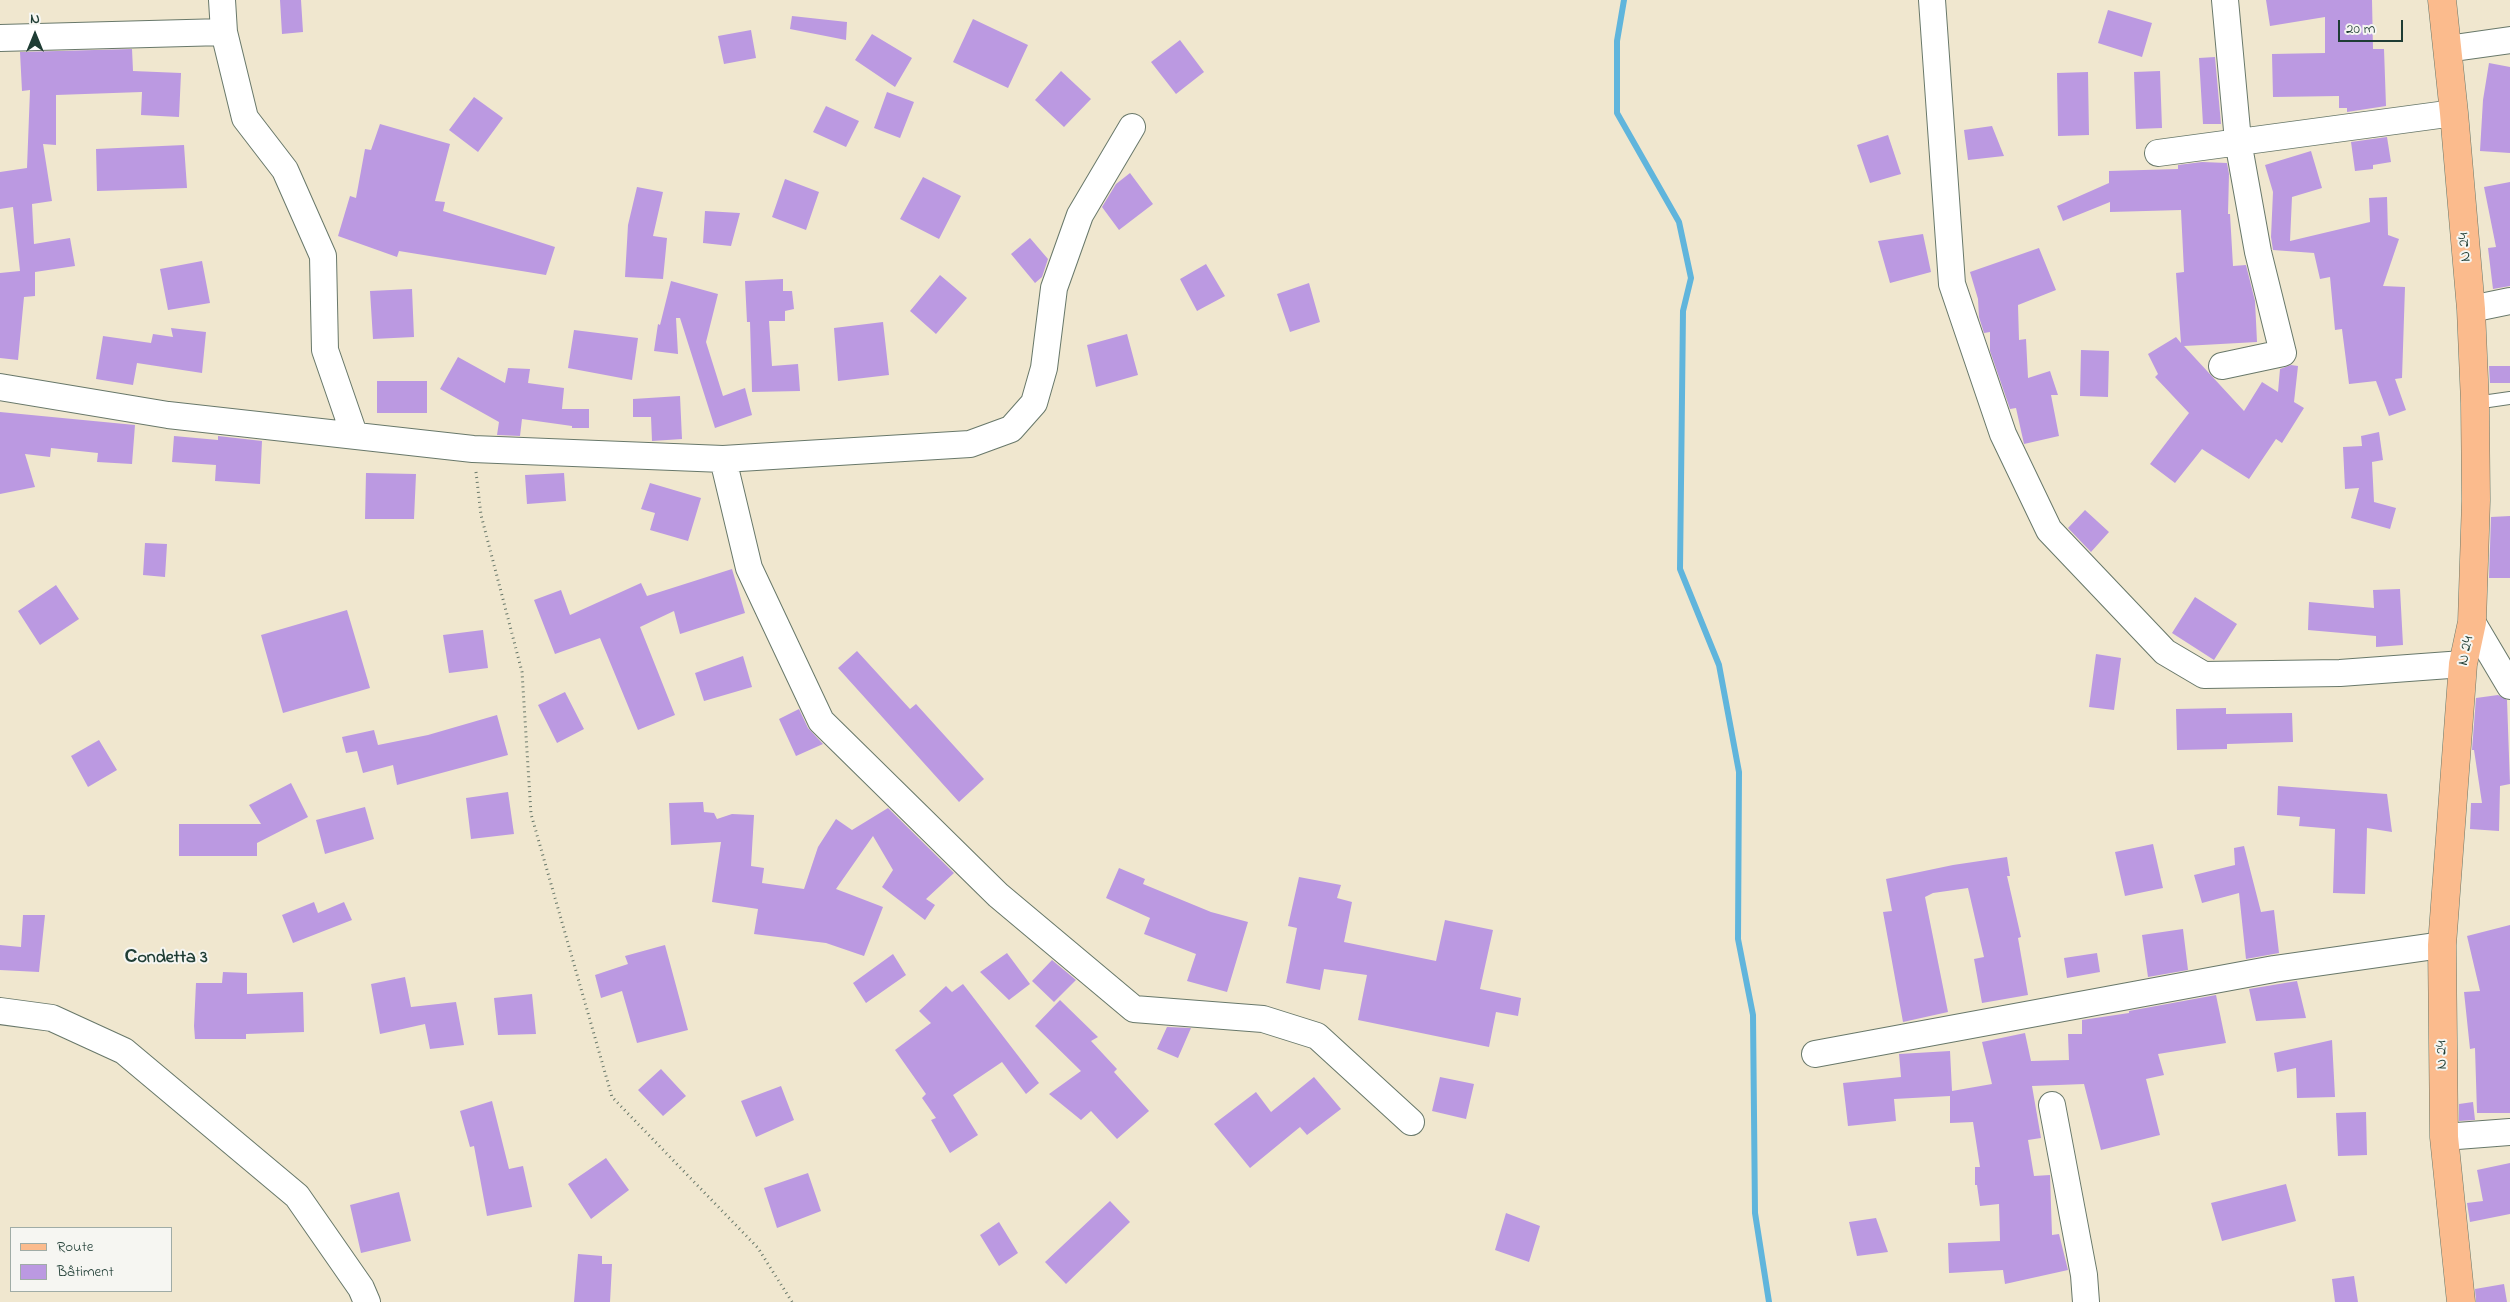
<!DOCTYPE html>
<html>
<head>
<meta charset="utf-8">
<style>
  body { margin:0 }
  #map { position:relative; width:2510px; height:1302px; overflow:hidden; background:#f0e7cf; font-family:"Indie Flower",sans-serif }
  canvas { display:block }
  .legend { position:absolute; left:10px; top:1227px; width:162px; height:65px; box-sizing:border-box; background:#f6f6f2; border:1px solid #a0aca6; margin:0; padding:6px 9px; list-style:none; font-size:15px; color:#1f3d34 }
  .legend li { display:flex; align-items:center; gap:10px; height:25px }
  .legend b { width:25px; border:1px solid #a0aca6 }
  .north { position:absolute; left:10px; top:10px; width:50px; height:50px; -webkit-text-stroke:4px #f6f6f2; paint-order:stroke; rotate:0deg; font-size:14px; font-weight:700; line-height:20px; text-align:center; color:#1f3d34 }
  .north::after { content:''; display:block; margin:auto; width:18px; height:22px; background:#1f3d34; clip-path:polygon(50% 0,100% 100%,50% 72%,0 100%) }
  .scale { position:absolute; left:2338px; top:20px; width:65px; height:22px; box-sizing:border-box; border:2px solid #1f3d34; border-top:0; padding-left:6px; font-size:15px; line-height:18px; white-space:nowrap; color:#1f3d34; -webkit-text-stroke:4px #f6f6f2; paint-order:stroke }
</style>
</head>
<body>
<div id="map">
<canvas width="2510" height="1302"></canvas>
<ul class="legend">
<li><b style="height:6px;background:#fbbb8d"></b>Route</li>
<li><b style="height:14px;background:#bb99e1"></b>Bâtiment</li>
</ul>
<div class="north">N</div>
<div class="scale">20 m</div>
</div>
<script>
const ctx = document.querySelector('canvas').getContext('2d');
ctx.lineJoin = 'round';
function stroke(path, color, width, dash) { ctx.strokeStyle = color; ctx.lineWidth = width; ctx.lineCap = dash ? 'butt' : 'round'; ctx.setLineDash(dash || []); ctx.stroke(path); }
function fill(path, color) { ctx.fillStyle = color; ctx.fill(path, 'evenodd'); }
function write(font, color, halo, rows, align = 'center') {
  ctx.font = font + ' "Indie Flower",sans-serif'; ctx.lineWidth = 4; ctx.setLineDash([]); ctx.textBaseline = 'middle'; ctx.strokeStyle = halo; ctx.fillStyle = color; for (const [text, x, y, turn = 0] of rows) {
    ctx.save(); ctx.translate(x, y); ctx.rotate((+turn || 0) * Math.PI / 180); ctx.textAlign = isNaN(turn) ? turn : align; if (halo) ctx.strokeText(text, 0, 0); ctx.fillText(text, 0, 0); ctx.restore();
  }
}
stroke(new Path2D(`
  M1624 0 1617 41V113L1679 222 1691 278 1683 311 1680 569 1719 665 1739 772 1738 939 1753 1015 1755 1213 1769 1302`), '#60b5dc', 6);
fill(new Path2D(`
  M280 0H301L303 32 282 34Z
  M2266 0H2372L2373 49H2384L2386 106 2347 112V108H2339V96L2273 97 2272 54 2325 53V17L2270 26Z
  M2108 10 2152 23 2142 57 2098 43Z
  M792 16 847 22 846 40 790 29Z
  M973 19 1028 45 1008 88 953 62Z
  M751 30 756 58 724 64 718 36Z
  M872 34 912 58 895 87 855 60Z
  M1180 40 1204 72 1176 94 1151 62Z
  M132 49 133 71 181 73 179 117 141 115 142 92 56 95V145L43 144 52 201 32 204 34 244 70 238 75 266 35 272V296L24 297 18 360 0 358V273L20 271 13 207 0 209V172L27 168 30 90 22 91 20 52Z
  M2215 57 2221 124H2203L2199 58Z
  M2489 63 2510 67V153L2480 151 2483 100Z
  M1061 71 1091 99 1064 127 1035 100Z
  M2160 71 2162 128 2136 129 2134 72Z
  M2088 72 2089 135 2058 136 2057 73Z
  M887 92 914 102 900 138 874 128Z
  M474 97 503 118 478 152 449 130Z
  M826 106 859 121 846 147 813 132Z
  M380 124 450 144 435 201 445 202 443 211 555 247 546 275 399 251 397 257 338 236 350 196 356 198 365 149 371 150Z
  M1992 126 2004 156 1968 160 1964 130Z
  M1888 135 1901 174 1870 183 1857 145Z
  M2387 137 2391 162 2373 165V169L2355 171 2351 142Z
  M184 145 187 188 97 191 96 149Z
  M2311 151 2322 188 2292 197 2290 241 2370 222 2369 198 2387 197 2388 235 2399 239 2383 286 2405 287 2402 378 2395 379 2406 410 2389 416 2376 381 2349 384 2342 329 2335 330 2330 277 2320 279 2314 253 2273 250 2271 237 2273 192 2265 165Z
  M2202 162 2227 163 2229 174 2228 214H2230L2233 266 2246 265 2255 301 2257 342 2184 346 2244 411 2262 382 2278 392 2280 369 2291 365 2298 366 2294 402 2304 408 2282 443 2276 439 2249 479 2202 449 2175 483 2150 464 2189 413 2155 377 2158 374 2148 354 2176 337 2181 343 2176 273 2184 272 2181 210 2110 212V202L2063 221 2057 206 2109 183V171L2178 169V165Z
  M1130 173 1153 204 1119 230 1102 207 1116 184Z
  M923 177 961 196 939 239 900 219Z
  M785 179 819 192 806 230 772 217Z
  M2510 182V286L2493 289 2488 248 2496 247 2484 187Z
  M637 187 663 192 653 236 667 238 663 279 625 277 628 225Z
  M705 211 740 213 731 246 703 243Z
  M1923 234 1931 272 1890 283 1878 241Z
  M1030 238 1048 259 1042 277 1035 283 1011 254Z
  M2039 248 2056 290 2018 305 2019 340 2026 339 2028 378 2050 371 2058 395H2051L2059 436 2024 444 2016 408 2010 409 1990 351V332L1984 333 1979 317 1978 299 1970 272Z
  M202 261 210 303 168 310 160 269Z
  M1206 264 1225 296 1197 311 1180 279Z
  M940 275 967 298 936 334 910 311Z
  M783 279V291H792L794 309 785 311V321H769L772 366 798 364 800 391 752 392 750 322H747L745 281Z
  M671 281 718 294 706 342 723 396 745 388 752 415 715 428 680 318H676L678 354 654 351 658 324 660 325Z
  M1309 283 1320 322 1290 332 1277 294Z
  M412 289 414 337 373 339 370 291Z
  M883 322 889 375 838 381 834 328Z
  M171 328 206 332 202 373 137 363 133 385 96 379 103 336 151 343 153 334 173 337Z
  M574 330 638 338 632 380 568 368Z
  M1127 334 1138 375 1096 387 1087 345Z
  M2081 350 2109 351 2108 397 2080 396Z
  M458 357 505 383 508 368 530 369 528 383 564 388 562 409H589V428H572V426L522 419 520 436 497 435 499 422 440 389Z
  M2489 366H2510V383H2490Z
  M377 381H427V413H377Z
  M680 396 682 439 652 441 651 417H633V399Z
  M0 412 135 425 132 464 97 462 98 453 51 448 50 457 25 454 35 487 0 494Z
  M2379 432 2383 460 2372 462 2374 502 2396 508 2390 529 2351 518 2359 488 2345 489 2343 447 2362 446 2361 436Z
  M174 436 218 440V436L262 441 260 484 215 481 216 465 172 462Z
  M366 473 416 474 414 519H365Z
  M564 473 566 501 527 504 525 475Z
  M650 483 701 498 688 541 650 530 655 513 641 509Z
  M2085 510 2109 532 2091 552 2068 528Z
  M2510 516V578H2489L2491 517Z
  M145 543 167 544 165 577 143 575Z
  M732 569 745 613 680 634 674 611 640 627 675 715 638 730 600 638 555 654 534 600 561 590 570 615 641 583 647 596Z
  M56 585 79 619 40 645 18 611Z
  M2400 589 2403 645 2376 647V636L2308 630 2309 602 2374 608 2373 590Z
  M2195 597 2237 624 2214 660 2172 633Z
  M347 610 370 688 283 713 261 635Z
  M483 630 488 668 449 673 443 635Z
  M857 651 910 709 916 704 984 779 959 802 838 668Z
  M2096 654 2121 658 2114 710 2089 707Z
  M743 656 752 687 704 701 695 673Z
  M565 692 584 729 557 743 538 705Z
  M2498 695 2507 700 2510 784 2500 786 2499 831 2470 829 2471 803H2482L2474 750H2472L2476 698Z
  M2226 708V714L2292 713 2293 742 2227 744V749L2177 750 2176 709Z
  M799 709 808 728 823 744 796 756 779 719Z
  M497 715 508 755 397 785 393 765 363 773 357 751 346 753 342 737 374 730 378 745 428 735Z
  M99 740 117 770 88 787 71 756Z
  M291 783 308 817 257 843V856H179V824H261L249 805Z
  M2278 786 2387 794 2392 832 2367 828 2365 894 2333 893 2335 829 2299 826 2300 817 2277 815Z
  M508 792 514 834 471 839 466 798Z
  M703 802 704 812 714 813 717 819 732 814 754 815 751 866 764 868 762 883 804 889 818 847 836 819 852 830 888 808 954 873 926 899 935 905 925 920 882 887 893 870 873 836 836 889 883 907 864 956 826 943 754 934 758 909 712 902 721 842 671 845 669 803Z
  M365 807 374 839 325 854 316 820Z
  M2153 844 2163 888 2125 896 2115 852Z
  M2244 846 2261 912 2274 910 2279 953 2246 959 2239 893 2202 903 2194 875 2235 865 2234 848Z
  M2007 857 2010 876H2007L2021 937 2018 938 2028 995 1982 1003 1974 959 1984 957 1968 888 1933 893 1925 897 1948 1012 1903 1022 1883 912 1892 911 1886 879 1953 865Z
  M1119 868 1145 879 1143 884 1211 912 1248 922 1227 992 1187 981 1196 954 1144 934 1150 918 1106 898Z
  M1299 877 1341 885 1337 898 1352 902 1344 942 1436 961 1445 920 1493 930 1480 989 1521 998 1518 1016 1496 1012 1489 1047 1358 1020 1367 975 1324 969 1320 990 1286 983 1297 928 1288 926Z
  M314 902 318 913 344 902 352 920 293 943 282 915Z
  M23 915H45L39 972 0 970V945L21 947Z
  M2510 925V1113H2477L2475 1048 2470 1049 2464 992 2480 991 2467 936Z
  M2183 929 2188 970 2148 977 2142 935Z
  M665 945 688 1030 637 1043 622 991 601 998 595 975 628 964 625 956Z
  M1007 953 1030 984 1009 1000 980 972Z
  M2097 953 2100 972 2067 978 2064 958Z
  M893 954 906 975 866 1003 853 983Z
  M1052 960 1076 980 1054 1002 1032 981Z
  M223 972 247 973V994L303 992 304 1032 246 1034V1039H195L194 1026 196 983H222Z
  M405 977 411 1007 456 1002 464 1045 430 1049 425 1024 380 1034 371 984Z
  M2297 981 2306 1018 2256 1021 2249 989Z
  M963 984 1039 1083 1026 1094 1002 1062 953 1095 978 1135 950 1153 931 1120 936 1118 922 1098 926 1094 895 1050 931 1023 919 1011 946 986 952 992Z
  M532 994 536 1034 498 1035 494 998Z
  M2216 995 2226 1043 2158 1054 2164 1075 2146 1079 2160 1135 2101 1150 2084 1084 2032 1086 2041 1138 2028 1140 2034 1176 2050 1175 2052 1235 2059 1234 2068 1270 2005 1284 2003 1270 1949 1273 1948 1243 2000 1241 1999 1204 1980 1206 1977 1185H1975V1167H1980L1973 1122 1950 1123V1096L1894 1099 1896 1121 1848 1126 1843 1083 1901 1077 1899 1054 1950 1051 1952 1091 1992 1084 1982 1042 2025 1033 2031 1061 2069 1060 2068 1034H2082V1020L2129 1013V1011Z
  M1060 1000 1098 1037 1091 1041 1117 1069 1114 1072 1149 1111 1117 1139 1091 1111 1081 1120 1049 1094 1081 1071 1035 1026Z
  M1167 1027 1191 1028 1178 1058 1157 1049Z
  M2332 1040 2335 1097 2297 1098 2296 1068 2277 1072 2274 1053Z
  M661 1069 686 1096 663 1116 638 1090Z
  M1314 1077 1341 1109 1307 1135 1300 1127 1250 1168 1214 1124 1256 1092 1271 1112Z
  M1440 1077 1474 1084 1466 1119 1432 1111Z
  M781 1086 794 1120 756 1137 741 1101Z
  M492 1101 509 1169 523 1166 532 1207 487 1216 474 1146 470 1147 460 1111Z
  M2473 1102 2475 1120 2459 1121V1104Z
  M2366 1112 2367 1155 2338 1156 2336 1113Z
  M606 1158 629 1190 591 1219 568 1184Z
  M2510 1163V1214L2470 1222 2467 1203 2483 1201 2477 1170Z
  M808 1173 821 1211 777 1228 764 1188Z
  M2286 1184 2296 1221 2222 1241 2211 1203Z
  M399 1192 411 1241 361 1253 350 1205Z
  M1110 1201 1130 1222 1066 1284 1045 1262Z
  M1506 1213 1540 1226 1529 1262 1495 1250Z
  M1876 1218 1888 1252 1857 1256 1849 1222Z
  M999 1222 1018 1253 999 1266 980 1235Z
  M578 1254 602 1256V1264H612L610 1302H574Z
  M2354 1276 2358 1302H2335L2332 1279Z
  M2504 1284 2507 1302H2476L2475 1289Z`), '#bb99e1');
const service = new Path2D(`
  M2475 403 2510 398`);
const minor = new Path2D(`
  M222 0 224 32 245 118 285 170 323 256 325 350 354 434
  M1932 0 1952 284 2003 434 2049 530 2165 652 2204 675 2340 673 2463 664
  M0 38 224 32
  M2447 49 2510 40
  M2158 153 2454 113
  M2471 309 2510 301
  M2222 366 2283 353 2258 252 2238 141 2225 0
  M0 387 168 415 473 449 723 459 970 444 1011 429 1034 403 1044 368 1054 288 1080 215 1132 127
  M723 459 749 568 821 721 998 895 1134 1009 1263 1019 1317 1036 1411 1122
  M2472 622 2510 686
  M0 1011 52 1018 124 1051 297 1196 361 1288 367 1302
  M1815 1054 2274 969 2442 945
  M2052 1105 2084 1275 2086 1302
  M2444 1137 2510 1132`);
const primary = new Path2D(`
  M2442 0 2454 113 2471 309 2475 403 2476 500 2472 622 2463 664 2442 945 2444 1137 2461 1302`);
stroke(service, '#68786a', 14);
stroke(minor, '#68786a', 28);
stroke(primary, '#68786a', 29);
stroke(new Path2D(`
  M476 472 481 515 522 672 531 814 612 1097 758 1248 792 1302`), '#68786a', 3, [1, 4]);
stroke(service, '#fff', 12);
stroke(minor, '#fff', 26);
stroke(primary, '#fbbb8d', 28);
write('16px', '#1f3d34', '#f6f6f2', [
  ["N 24",2466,247,-95],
  ["N 24",2467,651,-79],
  ["N 24",2443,1055,-91]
]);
write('bold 18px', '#1f3d34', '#f6f6f2', [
  ["Сondetta 3",166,959]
]);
</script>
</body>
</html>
